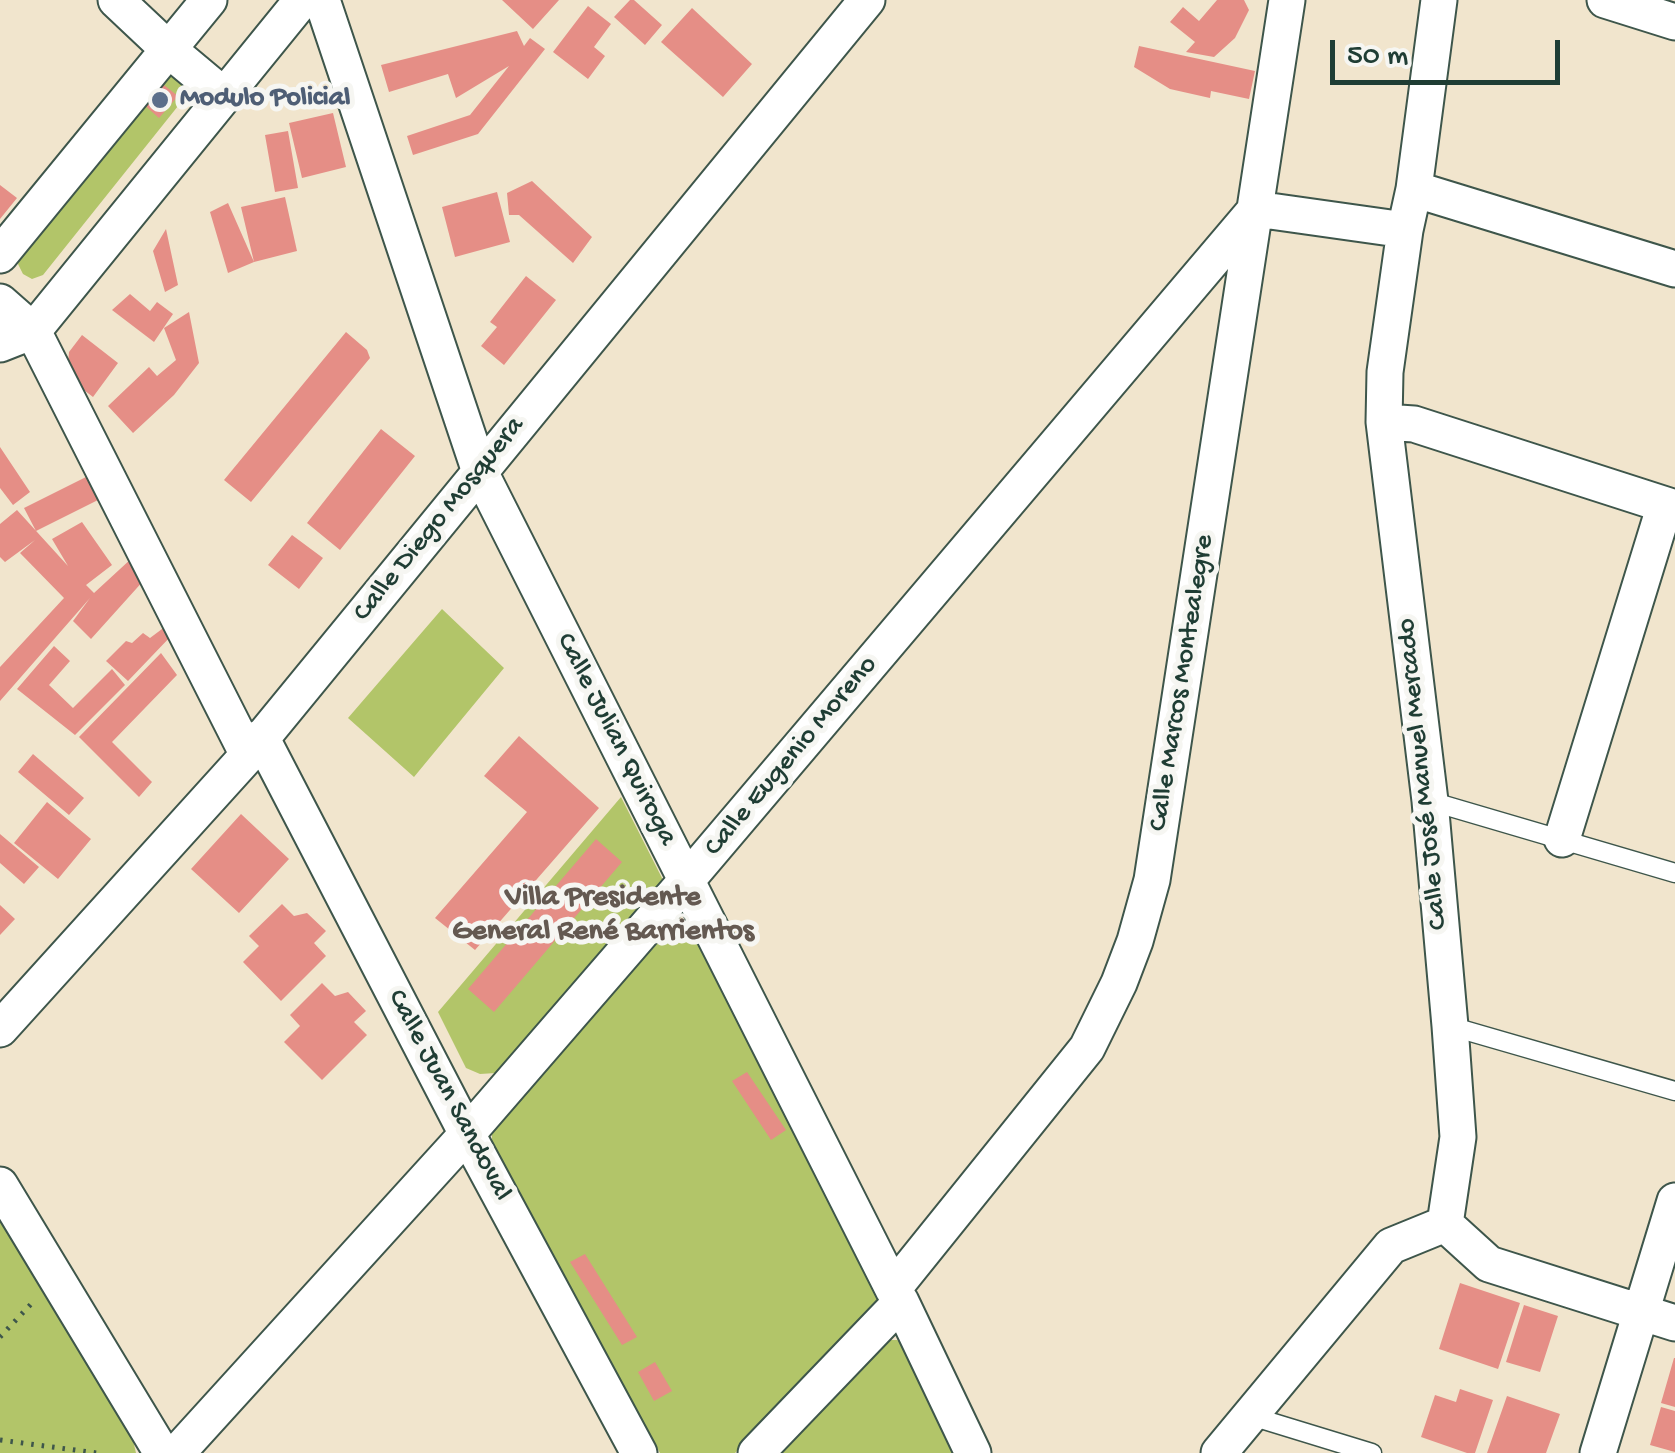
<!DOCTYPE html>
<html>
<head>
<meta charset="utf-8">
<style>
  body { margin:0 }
  #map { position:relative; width:1675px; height:1453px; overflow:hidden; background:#f1e5cd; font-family:"Gochi Hand",sans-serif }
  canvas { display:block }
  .scale { position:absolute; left:1330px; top:40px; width:230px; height:45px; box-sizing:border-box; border:5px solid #1f3d34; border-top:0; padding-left:12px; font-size:30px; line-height:35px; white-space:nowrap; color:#1f3d34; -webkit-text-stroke:8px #f6f6f2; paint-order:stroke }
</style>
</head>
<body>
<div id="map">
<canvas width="1675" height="1453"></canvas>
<div class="scale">50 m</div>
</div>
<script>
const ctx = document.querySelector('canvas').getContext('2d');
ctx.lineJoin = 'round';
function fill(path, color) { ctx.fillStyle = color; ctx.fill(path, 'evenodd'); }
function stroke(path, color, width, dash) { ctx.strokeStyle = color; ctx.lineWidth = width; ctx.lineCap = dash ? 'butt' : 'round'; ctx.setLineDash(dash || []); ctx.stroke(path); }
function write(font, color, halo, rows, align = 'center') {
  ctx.font = font + ' "Gochi Hand",sans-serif'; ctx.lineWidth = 10; ctx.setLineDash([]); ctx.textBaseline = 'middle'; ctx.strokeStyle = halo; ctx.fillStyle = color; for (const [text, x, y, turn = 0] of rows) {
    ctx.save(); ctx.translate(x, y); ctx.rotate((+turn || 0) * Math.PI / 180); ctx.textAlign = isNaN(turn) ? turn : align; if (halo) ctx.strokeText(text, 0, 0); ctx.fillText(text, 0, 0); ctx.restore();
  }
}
fill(new Path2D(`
  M165 70 192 84 190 91 43 275 32 279 23 274 18 264 20 252Z
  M442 609 504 668 414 777 348 718Z
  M621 797 664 882 496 1073 480 1074 466 1068 438 1012Z
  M685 922 691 923 880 1298 871 1317 735 1453H660L492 1146V1133L498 1115 672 928Z
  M0 1212 132 1436 136 1453H0Z
  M889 1340H897L905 1344 960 1453H769Z`), '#b2c569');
fill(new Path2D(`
  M502 0H559L533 29Z
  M630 0H634L662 25 645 45 614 17Z
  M1217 0H1244L1249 10 1235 38 1214 57 1186 52 1195 42 1170 22 1183 7 1199 21Z
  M588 6 611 24 594 47 605 56 588 79 553 52Z
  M692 8 752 64 723 97 661 42Z
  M517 31 524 46 530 38 545 49 478 134 413 155 407 136 470 115 509 66 456 98 448 74 389 92 381 65Z
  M1139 46 1255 71 1249 99 1211 91 1210 98 1170 89 1134 67Z
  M160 82 178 96 159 118 142 103Z
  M333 113 346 167 302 178 289 123Z
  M288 131 298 188 275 192 265 135Z
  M532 181 592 237 573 263 519 215H509L507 193Z
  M0 185 17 198 0 219Z
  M497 192 510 242 455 257 442 207Z
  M285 197 297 251 254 262 228 273 210 212 228 203 254 262 241 207Z
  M166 229 178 285 165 292 153 251Z
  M526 276 556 300 504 365 481 346 497 327 490 322Z
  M130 294 150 311 157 302 173 314 154 342 112 310Z
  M189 312 199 363 174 395 133 433 108 406 149 367 157 376 176 360 164 328Z
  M346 332 367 350 370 358 251 502 224 480Z
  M82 335 118 363 93 397 67 377 69 352Z
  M381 429 415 456 340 550 307 523Z
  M0 447 30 492 13 505 0 488Z
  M86 477 98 500 36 531 24 508Z
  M17 510 68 566 52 539 82 522 112 565 86 585 94 593 132 558 145 579 91 639 73 621 90 598 0 701V667L64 598 20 553 35 540 5 562 0 557V524Z
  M292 535 323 558 299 589 268 565Z
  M166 626 173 634 128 681 106 661 126 641 132 643 143 633 150 638Z
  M54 646 70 661 49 685 73 708 112 669 125 685 75 735 17 689Z
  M161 653 177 675 112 742 152 782 139 797 79 737Z
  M519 736 599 808 475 950 435 918 527 812 484 776Z
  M33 754 84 798 69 815 18 772Z
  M47 802 91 839 58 879 14 843Z
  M241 814 289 859 239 913 191 869Z
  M0 834 39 867 24 884 0 863Z
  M596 839 622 862 494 1012 468 989Z
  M282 904 294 916 307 913 326 931 314 943 326 956 281 1001 243 962 259 946 249 936Z
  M0 905 15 919 0 935Z
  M322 983 335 996 348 992 366 1011 354 1022 367 1035 322 1080 284 1042 300 1026 290 1015Z
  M747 1072 786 1130 771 1140 732 1081Z
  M585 1254 637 1337 622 1345 570 1262Z
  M1460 1283 1520 1303 1498 1369 1439 1349Z
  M1524 1305 1558 1316 1540 1372 1506 1362Z
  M1674 1358H1675V1407L1661 1403Z
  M655 1362 672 1391 654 1401 638 1372Z
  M1460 1389 1493 1400 1475 1453H1467L1421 1437 1435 1395 1456 1402Z
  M1507 1396 1560 1414 1546 1453H1487Z
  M1661 1407 1675 1411V1452L1650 1445Z`), '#e58e86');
const lane = new Path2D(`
  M1430 801 1675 873
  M1450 1026 1675 1091
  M1251 1416 1372 1453`);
const street = new Path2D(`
  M116 0 168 49 223 95
  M322 0 480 472 893 1289 901 1302 973 1453
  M1439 0 1414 189 1405 230 1385 372 1384 422 1430 801 1450 1026 1458 1137 1445 1224
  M1605 0 1675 22
  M1414 189 1675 269
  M1256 209 1405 230
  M0 255 209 0
  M0 302 33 331 248 755
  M0 344 33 331 302 0
  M1384 422 1414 424 1675 508
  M261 737 467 1134 639 1453
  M1562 839 1665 505
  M0 1029 248 755 867 0
  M0 1185 162 1453
  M1445 1224 1489 1264 1675 1323
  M893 1289 1087 1048 1119 983 1135 941 1152 880 1287 0
  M177 1453 467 1134 686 881 1256 209
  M756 1453 901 1302
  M1219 1453 1391 1246 1445 1224
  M1598 1453 1675 1201`);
stroke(lane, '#3e564b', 21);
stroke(street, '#3e564b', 39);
stroke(new Path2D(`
  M0 1337 32 1303
  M0 1440 97 1453`), '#3e564b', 5, [2.5, 8]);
stroke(lane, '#fff', 18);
stroke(street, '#fff', 35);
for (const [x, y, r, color] of [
  [160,100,10,"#5c6f8a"]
]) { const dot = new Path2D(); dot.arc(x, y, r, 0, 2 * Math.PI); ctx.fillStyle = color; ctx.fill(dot); stroke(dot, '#f6f6f2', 4); }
write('bold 28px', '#4e5e75', '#f6f6f2', [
  ["Modulo Policial",180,100]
], 'left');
write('28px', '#1f3d34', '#f6f6f2', [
  ["Calle Diego Mosquera",440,520,-51],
  ["Calle Marcos Montealegre",1183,683,-81],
  ["Calle Julian Quiroga",615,740,63],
  ["Calle Eugenio Moreno",792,757,-50],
  ["Calle José Manuel Mercado",1424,774,-96],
  ["Calle Juan Sandoval",448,1096,62]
]);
write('bold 30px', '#645951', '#f6f6f2', [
  ["Villa Presidente",603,899],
  ["General René Barrientos",603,933]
]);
</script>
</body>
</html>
